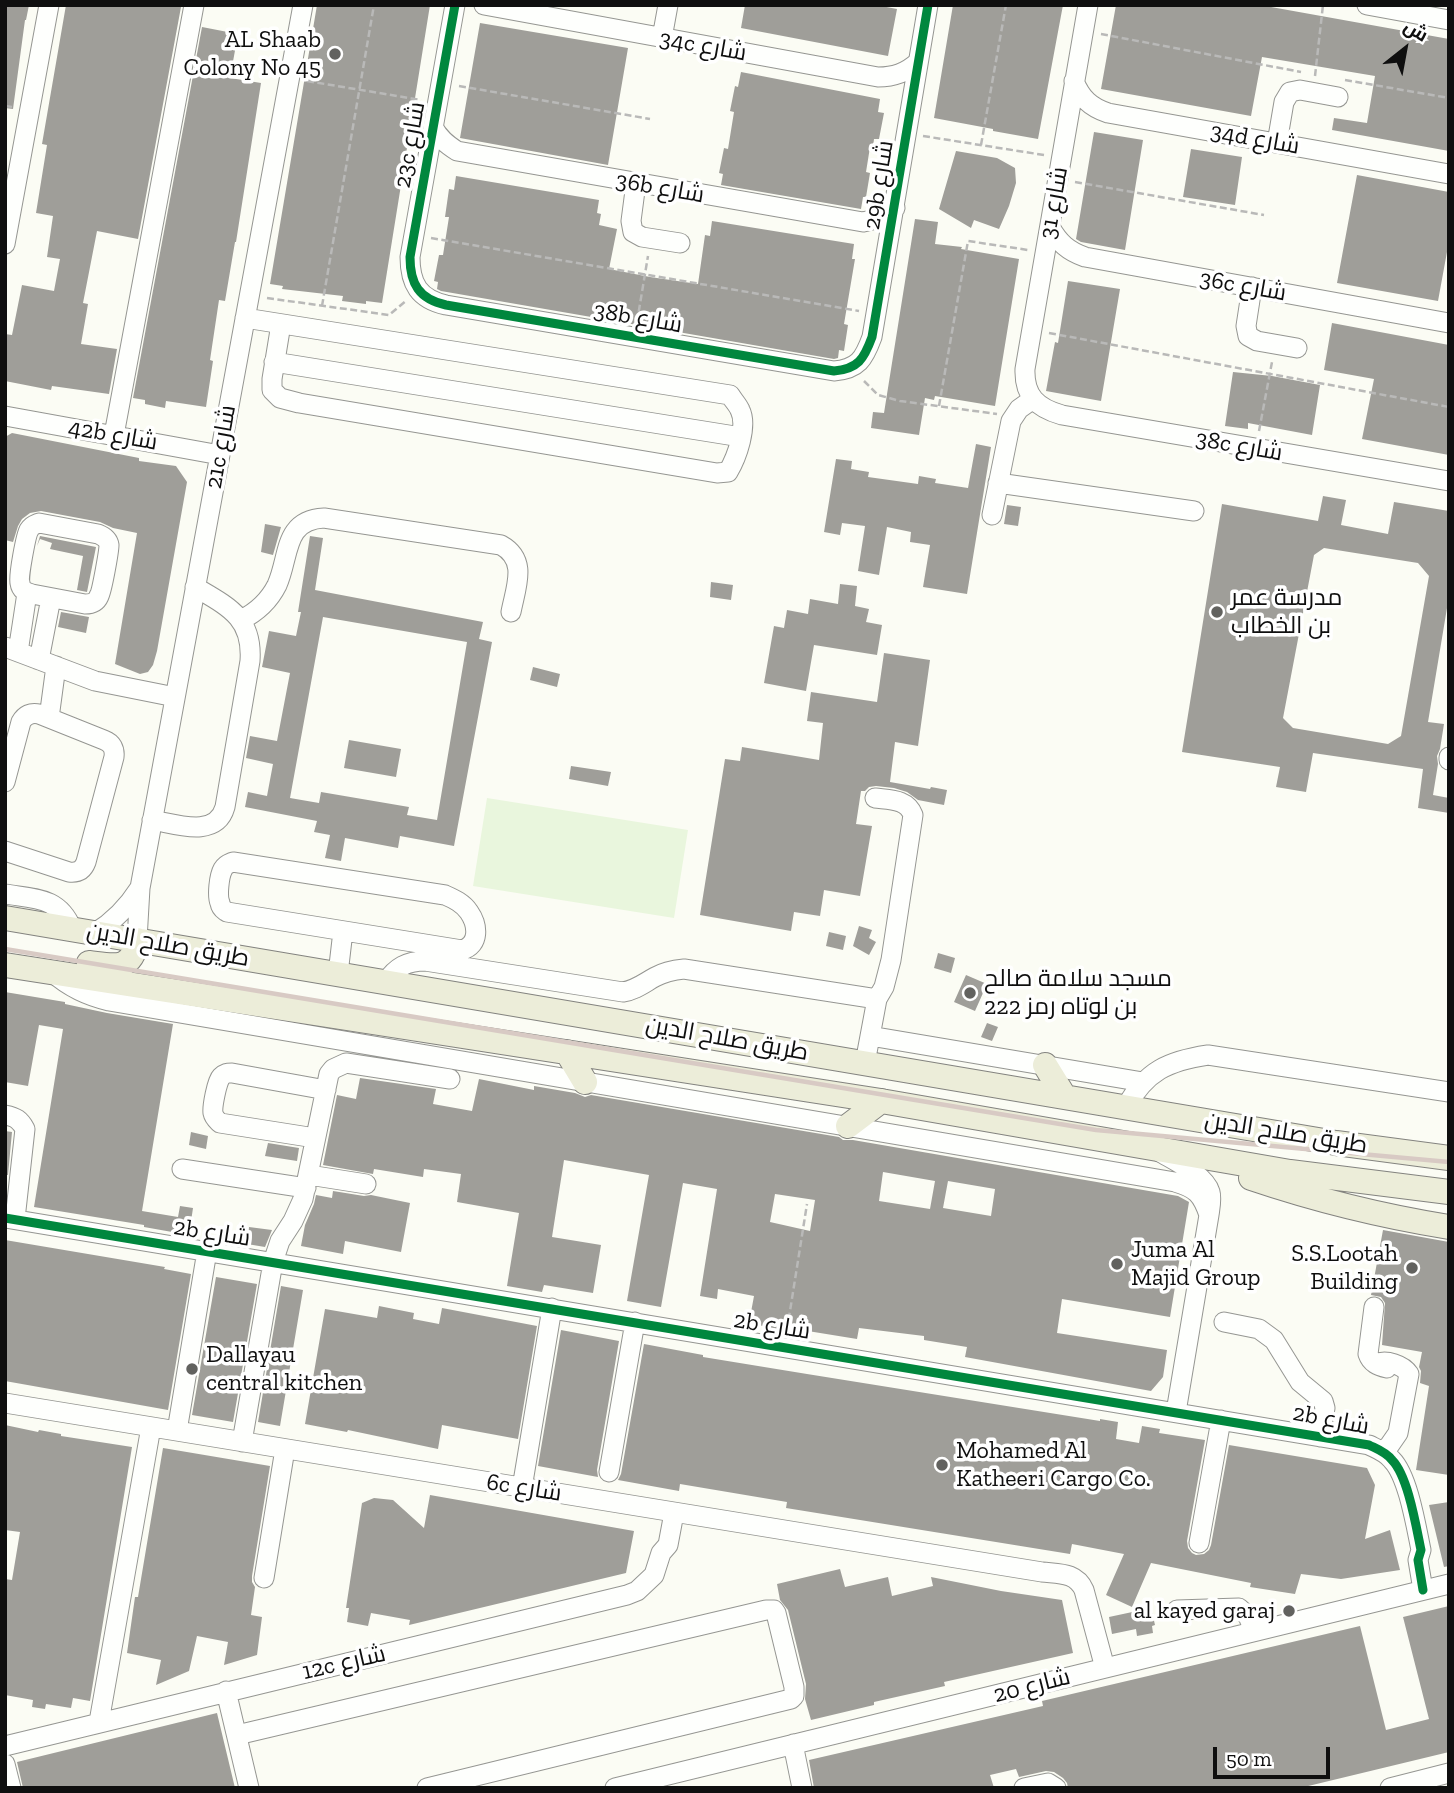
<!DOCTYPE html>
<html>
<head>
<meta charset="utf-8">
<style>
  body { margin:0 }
  #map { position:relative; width:1454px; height:1793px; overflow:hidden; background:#fbfcf4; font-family:"Zilla Slab",Cairo,serif }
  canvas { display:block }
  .frame { position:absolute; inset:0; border:7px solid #0f0f0f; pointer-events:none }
  .north { position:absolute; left:1370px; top:14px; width:70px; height:70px; -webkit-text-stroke:5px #fff; paint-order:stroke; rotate:31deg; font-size:19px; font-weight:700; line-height:28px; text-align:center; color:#0f0f0f }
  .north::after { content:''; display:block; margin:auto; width:24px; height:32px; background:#0f0f0f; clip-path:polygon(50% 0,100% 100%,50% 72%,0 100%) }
  .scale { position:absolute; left:1213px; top:1747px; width:117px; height:32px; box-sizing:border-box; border:4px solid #0f0f0f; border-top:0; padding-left:9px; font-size:21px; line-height:24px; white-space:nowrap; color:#0f0f0f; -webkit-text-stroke:5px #fff; paint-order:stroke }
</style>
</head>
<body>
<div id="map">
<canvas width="1454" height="1793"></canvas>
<div class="frame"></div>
<div class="north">ش</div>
<div class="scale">50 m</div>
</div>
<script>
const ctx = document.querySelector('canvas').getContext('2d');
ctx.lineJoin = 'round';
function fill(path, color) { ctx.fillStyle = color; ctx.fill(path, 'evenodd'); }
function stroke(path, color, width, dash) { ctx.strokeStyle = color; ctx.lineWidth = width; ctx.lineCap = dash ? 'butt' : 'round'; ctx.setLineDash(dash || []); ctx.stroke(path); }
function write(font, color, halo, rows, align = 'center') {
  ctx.font = font + ' "Zilla Slab",Cairo,serif'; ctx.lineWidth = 7; ctx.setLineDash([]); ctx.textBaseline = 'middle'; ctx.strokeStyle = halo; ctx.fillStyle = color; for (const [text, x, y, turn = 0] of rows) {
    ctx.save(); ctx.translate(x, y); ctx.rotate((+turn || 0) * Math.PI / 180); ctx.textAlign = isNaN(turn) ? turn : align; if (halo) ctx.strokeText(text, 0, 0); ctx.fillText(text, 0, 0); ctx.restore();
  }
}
fill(new Path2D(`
  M487 798 688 830 674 918 473 886Z`), '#e9f6dd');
fill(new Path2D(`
  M5 5H29L26 20H25L13 109 5 108Z
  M66 5H170L181 7 138 239 97 231 83 303 88 304 81 344 117 349 109 394 52 386 51 390 5 381V334L12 335 22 285 54 291 60 259 47 257 53 216 36 213 47 145 42 144Z
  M317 5H430L382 303 366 301V304L342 301 343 296 282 289 283 286 270 284Z
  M745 5H876L897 9 888 56 741 28Z
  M953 5H1063L1038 139 993 131V129L934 118Z
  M1116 5H1260L1449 39V151L1332 130 1334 118 1367 123 1375 76 1262 57 1251 116 1101 89Z
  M480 23 628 48 608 165 460 138Z
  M202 27 238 34 230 78 261 83 236 242H235L225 301 219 300 210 360 213 361 206 407 166 401 165 408 145 404V400L133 398Z
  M741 72 880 99 878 112 884 113 879 139H874L873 147H870L866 172 870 173 866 197H863L861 209 721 185 723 174 719 173 724 148 728 149 734 112 730 111 735 86 738 87Z
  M1094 132 1143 140 1125 250 1081 242 1076 239Z
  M1191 149 1242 157 1235 205 1183 197Z
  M956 151 997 158 1015 168 1016 183 1009 206 999 229 974 220 971 228 939 209Z
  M1357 175 1449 192V241L1438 301 1337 283Z
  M456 176 599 200 597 213 601 214 599 225 617 229 609 269 650 277 698 284 705 235 710 236 712 221 854 244 852 259H855L844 324 848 325 844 351 839 350 838 358 834 359 441 291 437 289 438 282 434 281 439 255H443L449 217H445L449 189 454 190Z
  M915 219 938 222 935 244 962 247 961 249 1019 259 995 406 935 396 934 400 925 398 919 435 871 428 873 412 884 413Z
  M1068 281 1120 289 1101 401 1046 391 1055 342 1058 343Z
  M1332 323 1449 345V455L1362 439 1374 379 1324 370Z
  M1233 372 1272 376 1320 385 1312 435 1248 423V429L1225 426Z
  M12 433 139 458V461L176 466 187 482 157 651 153 665 148 672 140 674 115 664 137 533 113 528 100 522 41 511 30 513 22 519 18 526 13 542 5 540V437Z
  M976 444 991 447 967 594 923 587 930 545 910 542 911 532 887 527 879 575 858 571 865 526 842 523 840 535 824 532 836 459 852 461 851 469 869 472 868 477 918 484 919 476 936 479 935 483 968 488Z
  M1323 496 1346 500 1341 525 1388 534 1394 502 1449 511V596L1428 722 1444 724 1440 749 1437 756 1438 764 1433 795 1449 798V813L1418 808 1423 769 1313 753 1306 792 1276 787 1280 767 1182 752 1222 504 1318 521ZM1324 548 1418 563 1429 576 1401 736 1388 744 1293 728 1283 718 1314 555Z
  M1007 505 1021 507 1018 526 1004 524Z
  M265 524 281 527 273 555 261 552Z
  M40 536 96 547 87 592 77 590 83 556 50 549 52 543 40 539 37 546Z
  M310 536 323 538 315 590 483 622 479 639 492 642 454 846 400 836 398 848 345 838 341 861 325 858 330 835 314 832 317 821 245 807 248 792 267 796 273 764 246 758 250 736 277 741 290 673 262 667 269 631 296 636 301 612H298ZM323 617 467 642 437 820 407 815 409 807 321 792 319 803 290 798Z
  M711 582 733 585 731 600 710 597Z
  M840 584 857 586 855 606 869 609 866 622 882 625 877 655 814 645 806 691 764 683 774 626 784 628 787 610 808 614 810 599 838 604Z
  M61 612 89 617 86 633 58 627Z
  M884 653 930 660 918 746 895 742 890 782 930 789 931 787 947 790 944 805 918 800 907 792 894 788 876 786 869 787 865 791H861L856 824 872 826 860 896 824 890 820 916 794 912 791 931 700 915 725 759 740 761 742 747 819 760 823 723 807 721 811 692 877 702Z
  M533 667 560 674 557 687 530 680Z
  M349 740 401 749 396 777 344 768Z
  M571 766 611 772 608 786 569 779Z
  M859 926 872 930 869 938 876 942 869 955 853 946Z
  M829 932 846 936 843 950 826 946Z
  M938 953 955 958 951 973 934 968Z
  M966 975 987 984 975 1011 954 1002Z
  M5 992 65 1002V1004L107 1013 173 1024 142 1211 178 1217 180 1206 193 1208 189 1235 144 1227V1225L34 1207 63 1029 39 1025 28 1086 5 1082Z
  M987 1023 998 1027 992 1041 981 1037Z
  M360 1078 436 1089 433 1104 472 1111 479 1079 534 1090V1086L575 1093 585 1097 591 1095 839 1137 843 1140H853L1178 1196 1189 1202 1170 1317 1062 1299 1057 1333 1167 1350 1163 1377 1151 1391 965 1357 967 1347 924 1340V1336L859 1328 857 1339 777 1326V1329L749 1323 754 1296 718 1289 717 1299 700 1296 717 1189 683 1183 661 1307 627 1301 649 1175 564 1160 552 1237 601 1245 593 1293 544 1285 542 1292 507 1286 519 1213 457 1202 461 1174 424 1169 423 1177 374 1169 373 1174 323 1165 337 1095 356 1099ZM883 1172 935 1181 930 1209 879 1201ZM948 1181 995 1189 991 1216 943 1208ZM775 1194 815 1200 810 1231 770 1222Z
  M5 1131 12 1132 8 1175H5Z
  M191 1132 208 1136 206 1149 189 1145Z
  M268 1143 299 1148 297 1161 265 1156Z
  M333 1191 364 1196 371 1195 410 1203 401 1252 345 1241 343 1254 301 1246 305 1225 314 1204 316 1195 332 1198Z
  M249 1227 272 1230 265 1247 247 1244Z
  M1383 1230 1449 1242V1475L1416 1470 1429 1386 1420 1383 1421 1371 1419 1367 1422 1352 1382 1345 1385 1303 1381 1297 1371 1295Z
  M5 1240 165 1267 164 1269 191 1274 168 1410 5 1381Z
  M216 1277 257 1284 233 1422 192 1415Z
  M281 1286 303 1290 280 1426 258 1422Z
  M379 1306 414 1313 413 1319 439 1324 442 1308 537 1326 518 1439 442 1425 438 1449 348 1430 347 1432 305 1424 325 1309 377 1318Z
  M561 1330 619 1341 597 1470 598 1477 538 1466Z
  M644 1344 703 1355V1357L807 1374 1100 1421V1419L1118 1422 1116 1439 1139 1443 1142 1426 1160 1429 1159 1433 1205 1440 1187 1541 1188 1548 1192 1553 1196 1555 1204 1554 1209 1550 1211 1545 1229 1445 1367 1468 1375 1485 1365 1539 1390 1530 1400 1570 1341 1579 1301 1574 1295 1594 1250 1587 1251 1583 1151 1563 1132 1607 1106 1595 1124 1554 1072 1544 1070 1554 786 1508 787 1502 680 1484 679 1491 618 1480 621 1474Z
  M5 1425 38 1432 39 1430 61 1434V1436L132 1447 90 1701 73 1698 71 1708 46 1704 45 1709 32 1707 33 1700 5 1695V1579L12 1580 20 1532 5 1530Z
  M163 1448 270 1466 252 1576V1582L255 1587 251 1615 262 1617 257 1655 224 1665 228 1642 197 1636 189 1671 156 1685 161 1660 127 1653 135 1597H138Z
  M430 1495 634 1531 626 1573 409 1625 410 1620 371 1613 368 1626 347 1622 349 1608H346L362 1503 374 1498 393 1500 424 1528Z
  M1449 1502V1566L1444 1567 1429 1505Z
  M840 1569 845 1587 888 1577 892 1596 933 1586 931 1577 1001 1591 1062 1600 1073 1653 944 1682 945 1686 874 1702V1705L811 1720 805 1699 806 1684 788 1610 780 1600 777 1584Z
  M1449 1606V1752L1300 1788H1068L1067 1783 1063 1778 1054 1772 1046 1771 1019 1777 1016 1769 990 1775 994 1788H814L809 1760 1043 1706 1042 1701 1360 1626 1386 1730 1429 1719 1403 1617Z
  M1151 1608 1155 1625 1152 1626 1153 1633 1137 1636 1136 1629 1112 1634 1109 1617Z
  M217 1713 235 1788H23L17 1762Z`), '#9f9e99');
const minor = new Path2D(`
  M455 5 410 257C410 284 419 299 446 305L834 371C858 369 864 359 872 337L928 5
  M484 5 878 77C894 77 906 73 918 62
  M1088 5 1025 369C1024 396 1037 408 1062 415L1449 481
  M1367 5 1449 20
  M662 38 668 5
  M1074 81C1081 98 1090 107 1108 113L1449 174
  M433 127C439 138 446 144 457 151L863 222C876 220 885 216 895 208
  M1277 143 1284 102 1290 92 1300 90 1338 97
  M636 183 631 221 633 232 642 237 680 243
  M1050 227C1059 243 1068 251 1085 257L1449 323
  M5 244 49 5
  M1252 287 1246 326 1248 336 1257 341 1297 348
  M245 318 730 395C733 400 738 405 740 410 748 426 737 457 728 472L717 473 299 403 280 398 272 390V379L281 324
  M274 362 741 437
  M5 416 220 455
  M114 435 194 5
  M998 483 1194 511
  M992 515 1011 421 1019 409 1033 399
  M39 523 98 534C103 536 108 539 109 545 109 551 102 591 99 596 96 603 91 604 85 604L32 594C25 592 21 590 20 583 18 577 26 535 29 530 32 525 34 525 39 523Z
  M241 620C257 612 269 601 277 585 290 556 283 520 324 518L501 545C528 560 516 586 511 612
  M5 647 95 681 175 697
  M18 652 27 593
  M39 660 51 598
  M49 718 56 666
  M1449 757V760
  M5 782 21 722C25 715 31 712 39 714L104 740C112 743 115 749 114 757L86 862C83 870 78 873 69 872L5 851
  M152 820C176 824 216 839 225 807L250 661C253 618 229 607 195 587
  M233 862 445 895C454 899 463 903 469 912 478 925 480 945 462 950L227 912C223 909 221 909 220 903 217 896 219 876 223 869 226 864 228 864 233 862Z
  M5 894C36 899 59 897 72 929
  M95 933C114 921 127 908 139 889
  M137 940 140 888 303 5
  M53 973C70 988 87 996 109 1001L1175 1182C1196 1188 1202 1194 1209 1215
  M338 974 343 931
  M386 982C396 967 407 961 425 961L623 992C636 990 644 983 655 977 664 972 674 970 684 969L877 999
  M870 1036 1143 1082
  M865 1063 877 999 884 987 891 960 913 815C907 799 891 800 875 798
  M1126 1107C1146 1071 1168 1061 1208 1055L1449 1092
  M5 1115C16 1117 20 1120 25 1129L15 1219
  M315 1138 220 1123C217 1120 214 1118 213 1113 212 1107 217 1081 221 1077 225 1073 227 1073 232 1073L326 1090
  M1160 1152C1175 1161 1205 1175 1210 1192 1212 1199 1210 1208 1209 1215L1176 1412
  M182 1169 306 1188
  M309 1175 366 1184
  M5 1218 1369 1445C1377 1449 1386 1452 1392 1460 1408 1476 1416 1526 1421 1550L1418 1560 1423 1590
  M1374 1307 1368 1354C1371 1363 1378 1366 1387 1368
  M1224 1322 1259 1329 1274 1340 1300 1382 1323 1401 1325 1408 1320 1437
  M1376 1364C1386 1359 1403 1365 1409 1374L1398 1433 1389 1446 1382 1451
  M5 1403 1042 1572C1059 1574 1076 1572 1084 1590L1105 1668
  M177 1431 207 1251
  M242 1442 273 1262 280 1241 293 1221 303 1199 329 1074 333 1069 346 1063 450 1079
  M609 1472 635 1322
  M522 1488 552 1308
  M1199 1543 1221 1420
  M264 1578 285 1449
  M1177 1610 1239 1608 1248 1616 1254 1631
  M226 1691 249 1788
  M99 1722 151 1427
  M237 1735 766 1610H774L776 1613 794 1687V1696L791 1699 427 1788
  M793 1744 802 1788
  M5 1746 627 1595 637 1591 654 1575 661 1553 668 1545 674 1513
  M5 1764 11 1788
  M615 1788 1449 1584
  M1024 1788 1048 1783 1056 1788
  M1390 1788 1449 1773`);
const major = new Path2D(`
  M5 918 1336 1143 1449 1158
  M89 963C114 966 132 972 137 940
  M5 965 881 1101 1290 1172 1449 1192
  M567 1052 585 1082
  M1045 1065 1064 1096
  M848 1126 881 1101
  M1251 1178C1316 1200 1381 1216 1449 1227`);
stroke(minor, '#959692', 21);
stroke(major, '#83837f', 26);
stroke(new Path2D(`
  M1101 34 1301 72
  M1315 76 1323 5
  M1345 80 1449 98
  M307 81 421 100
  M459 86 650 119
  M5 106 13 107
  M923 136 1044 155
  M981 145 1006 5
  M1075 182 1264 215
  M431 238 859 311
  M267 298 389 315 407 300
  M322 306 374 5
  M637 322 648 256
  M1049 333 1449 407
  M864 381 878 395 900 401 997 414
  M939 406 968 241 1028 250
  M1259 431 1272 362
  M787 1330 807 1204`), '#b9b9b8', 2.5, [7, 3.5]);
stroke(minor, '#fefffd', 19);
stroke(major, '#ecedd9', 24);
stroke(new Path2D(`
  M5 949 1096 1130 1449 1162`), '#d8cac4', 4.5);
stroke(new Path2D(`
  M455 5 410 257C410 284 419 299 446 305L834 371C858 369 864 359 872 337L928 5
  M5 1218 1369 1445C1377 1449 1386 1452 1392 1460 1408 1476 1416 1526 1421 1550L1418 1560 1423 1590`), '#00873e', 9);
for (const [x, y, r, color] of [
  [335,54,7,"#62625f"],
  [1217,612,7,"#62625f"],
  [970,993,7,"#62625f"],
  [1117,1264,7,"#62625f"],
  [1412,1268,7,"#62625f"],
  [192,1369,7,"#62625f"],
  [942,1465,7,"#62625f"],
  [1289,1611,7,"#62625f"]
]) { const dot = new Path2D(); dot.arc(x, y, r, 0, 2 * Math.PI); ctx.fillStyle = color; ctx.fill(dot); stroke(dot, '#fff', 2.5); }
write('24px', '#0f0f0f', '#fff', [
  ["AL Shaab",321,40,"right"],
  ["Colony No 45",321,68,"right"],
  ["مدرسة عمر",1231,598],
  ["بن الخطاب",1231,626],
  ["مسجد سلامة صالح",984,979],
  ["بن لوتاه رمز 222",984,1007],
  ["Juma Al",1131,1250],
  ["Majid Group",1131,1278],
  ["S.S.Lootah",1398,1254,"right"],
  ["Building",1398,1282,"right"],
  ["Dallayau",206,1355],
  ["central kitchen",206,1383],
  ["Mohamed Al",956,1451],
  ["Katheeri Cargo Co.",956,1479],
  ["al kayed garaj",1275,1611,"right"]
], 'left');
write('24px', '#0f0f0f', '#fff', [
  ["34c شارع",703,46,10],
  ["34d شارع",1255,139,10],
  ["23c شارع",410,145,-80],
  ["29b شارع",879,185,-81],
  ["36b شارع",660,188,10],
  ["شارع 31",1054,203,-80],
  ["36c شارع",1243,286,10],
  ["38b شارع",638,318,10],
  ["42b شارع",113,435,10],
  ["38c شارع",1239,446,10],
  ["21c شارع",221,447,-80],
  ["طريق صلاح الدين",168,945,10],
  ["طريق صلاح الدين",727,1039,10],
  ["طريق صلاح الدين",1286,1133,9],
  ["2b شارع",212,1233,9],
  ["2b شارع",772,1326,9],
  ["2b شارع",1331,1420,11],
  ["6c شارع",524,1488,9],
  ["12c شارع",344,1663,-13],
  ["شارع 20",1032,1686,-14]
]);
</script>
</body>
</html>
